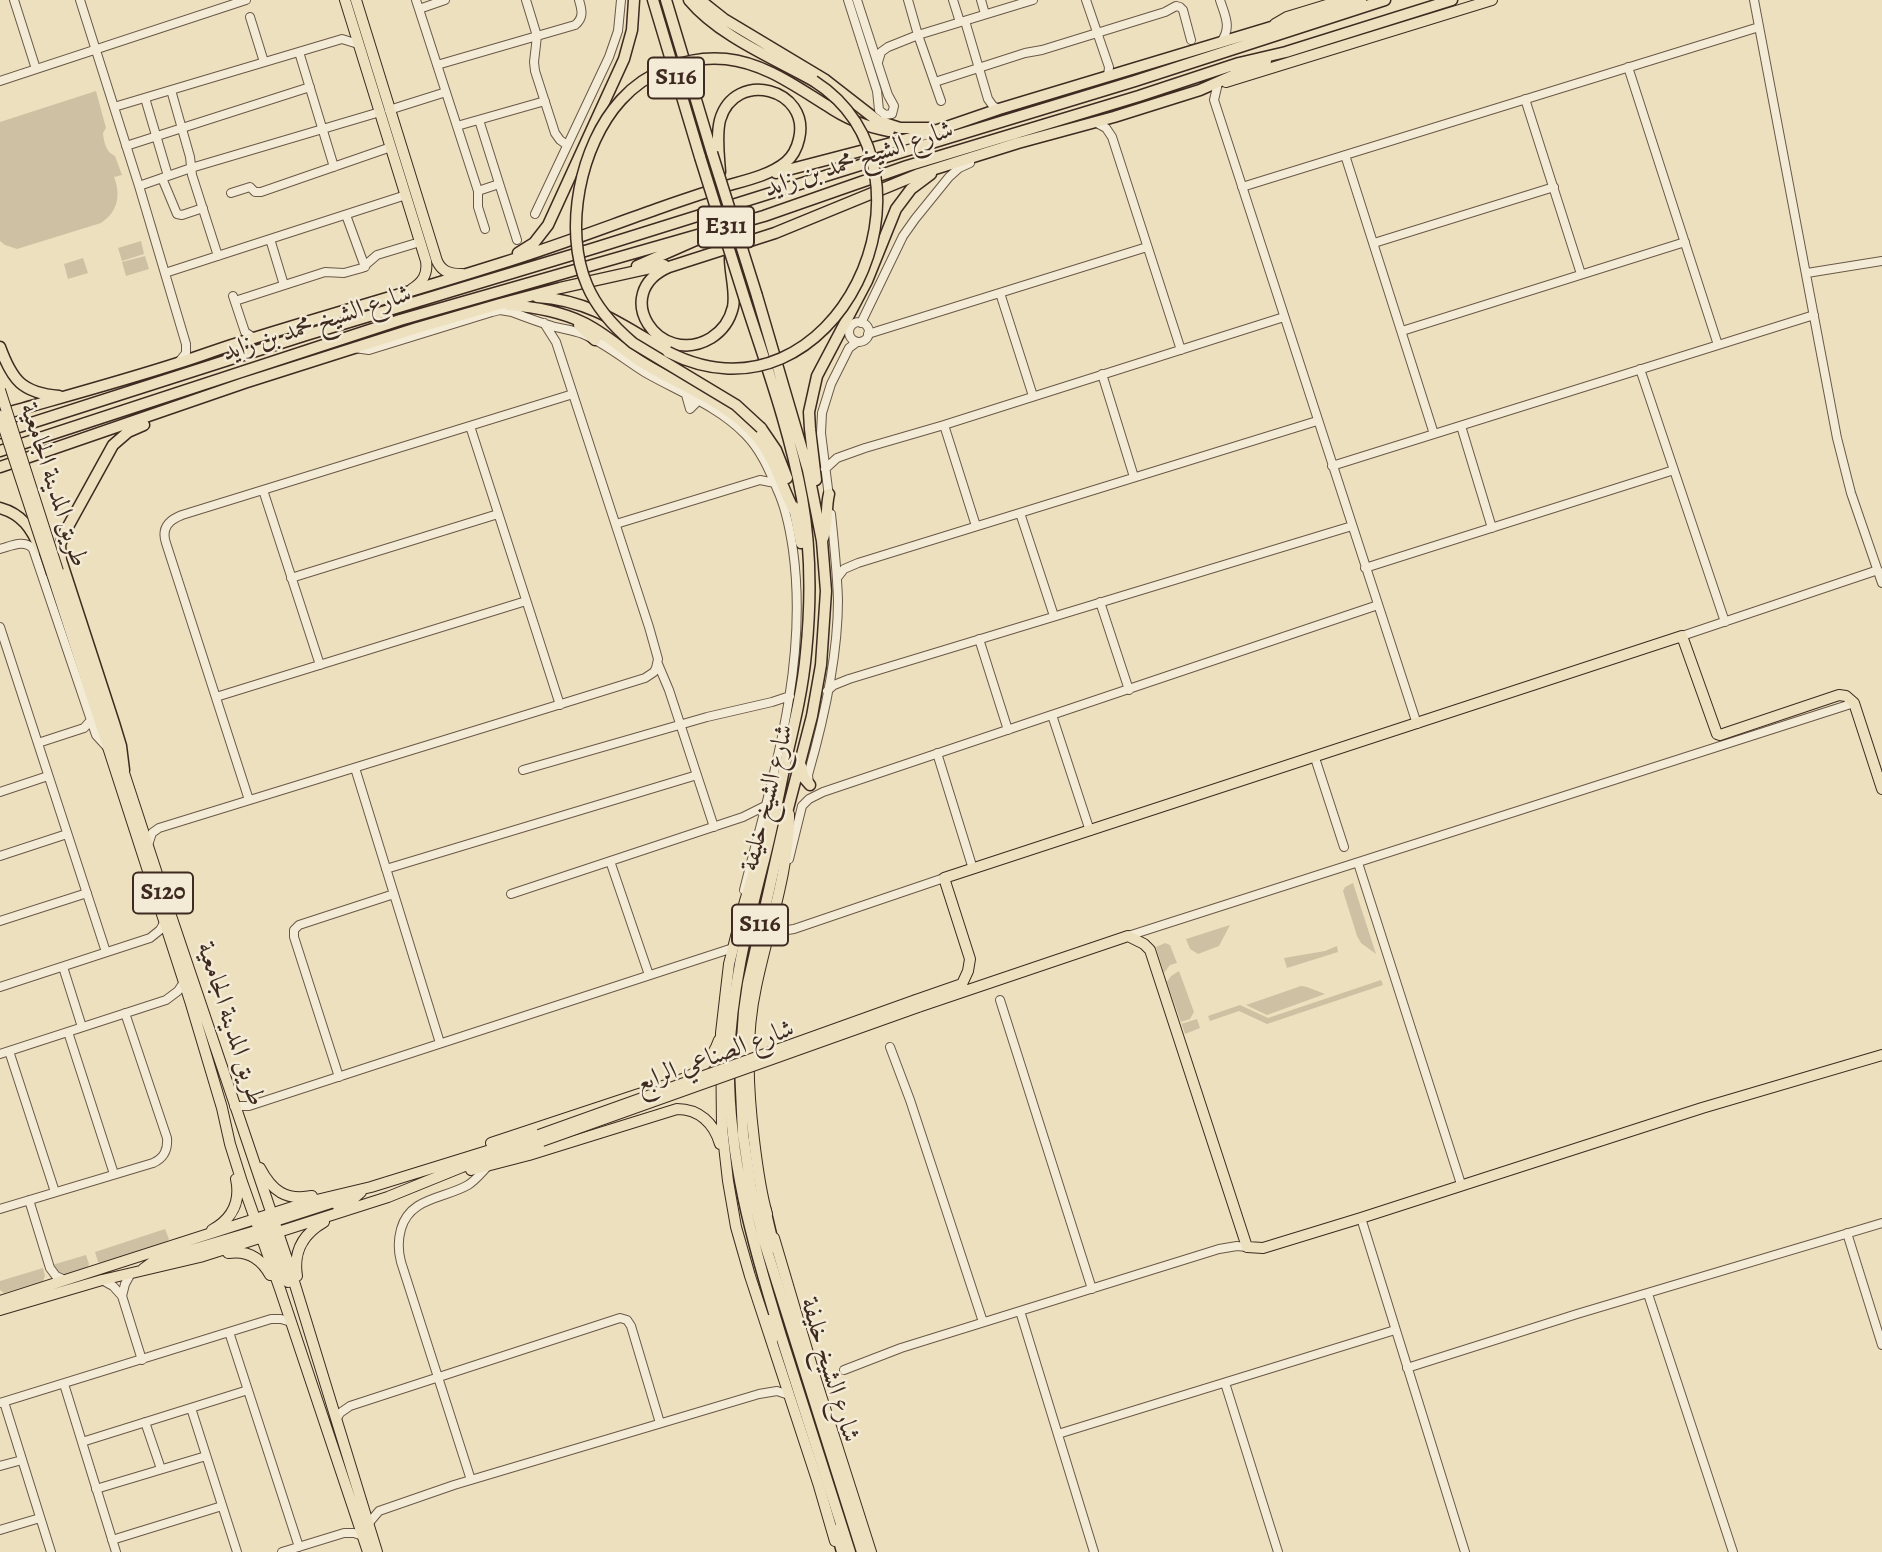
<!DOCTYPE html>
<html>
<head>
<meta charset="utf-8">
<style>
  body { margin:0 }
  canvas { display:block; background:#ece0be }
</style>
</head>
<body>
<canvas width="1882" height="1552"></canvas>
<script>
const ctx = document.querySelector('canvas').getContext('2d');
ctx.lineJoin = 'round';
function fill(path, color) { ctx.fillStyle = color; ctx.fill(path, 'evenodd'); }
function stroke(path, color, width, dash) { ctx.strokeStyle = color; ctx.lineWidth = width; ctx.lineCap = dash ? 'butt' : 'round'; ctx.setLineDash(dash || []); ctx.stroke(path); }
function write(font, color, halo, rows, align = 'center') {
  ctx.font = font + ' Alegreya,Amiri,serif'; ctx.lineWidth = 5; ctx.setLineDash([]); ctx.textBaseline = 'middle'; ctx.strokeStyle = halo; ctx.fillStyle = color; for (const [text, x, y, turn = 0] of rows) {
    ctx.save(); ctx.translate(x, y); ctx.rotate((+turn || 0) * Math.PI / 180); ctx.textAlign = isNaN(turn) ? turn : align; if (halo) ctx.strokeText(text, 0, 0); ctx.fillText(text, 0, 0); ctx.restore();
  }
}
fill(new Path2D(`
  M96 91 106 128 103 133C104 143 106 152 115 156L122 175 114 177C121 195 118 212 101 223L17 249 5 245 0 241V122Z
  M141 241 144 254 122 261 118 248Z
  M145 256 149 269 126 276 122 262Z
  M83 258 88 273 68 279 64 264Z
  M1353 883 1376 954 1361 943 1357 936 1343 891 1345 887Z
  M1230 925 1219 946 1198 954 1190 949 1186 939Z
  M1165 943 1170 945 1177 963 1170 965 1164 973 1156 947Z
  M1337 946 1338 952 1287 968 1284 958 1325 951Z
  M1179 971 1194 1012 1190 1019 1181 1022V1024L1197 1019 1200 1028 1185 1034 1167 982 1171 976Z
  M1381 980 1383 985 1267 1024 1239 1011 1210 1021 1208 1016 1240 1005 1268 1018Z
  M1301 986 1307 987 1325 994 1267 1015 1246 1005Z
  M165 1229 169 1239 166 1243 103 1264 98 1262 95 1252Z
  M86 1255 89 1264 87 1269 59 1277 52 1265Z
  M43 1268 45 1276 43 1281 4 1293 0 1290V1281Z`), '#cec1a3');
const minor = new Path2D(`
  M14 0 36 69
  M80 0 139 186 186 344V353L178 363
  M416 0 478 191V207L485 229
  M526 0 537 36 534 62 535 71 555 133 560 140 567 145
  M848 0 877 91 879 110 885 115 892 114 894 106 888 95 857 0
  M908 0 918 35 941 101
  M953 0 960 22
  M981 0 985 14
  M1086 0 1109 67 1108 76
  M1220 0C1225 16 1232 27 1221 42
  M1754 0 1837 438 1851 493 1882 583
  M419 9 445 0
  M250 17 264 62
  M965 21 988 99 993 106 999 109
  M299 52 334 167
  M878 62 881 52 888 47 918 35 1033 0
  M437 65 575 25C584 18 582 10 579 0
  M1628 67 1718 345
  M0 81 246 0
  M935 82 1025 53 1042 50 1165 12 1176 6 1180 7 1183 10 1191 40
  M1218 83 1214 100 1417 724
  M171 90 190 157 192 175 218 256
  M145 98 168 176
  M1525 99 1581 274
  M114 107 342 39 358 44
  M389 110 446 92
  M479 120 517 240
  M1095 122 1106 128 1112 137 1181 350
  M457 126 545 101
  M126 146 310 87
  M1345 155 1434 434
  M162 178 177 214 182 215 203 208
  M139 186 191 168 380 112
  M1242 187 1759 27
  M478 191 499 184
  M231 193 250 187 255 192H261L391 147
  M535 214 609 57 618 31 621 0
  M346 215 365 267
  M270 239 284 285
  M1374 243 1554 187
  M165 273 406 195
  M1807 273 1882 261
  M1000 293 1033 396
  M233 296 245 332 254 338
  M235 301 325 272 344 273 362 268 377 255 420 242
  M849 332a10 10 0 1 1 20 0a10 10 0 1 1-20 0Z
  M861 323 903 236 915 219 949 177 959 168 970 163
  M1402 331 1685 242
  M868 334 1147 247
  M354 348 369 350 492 312 500 310 512 312C525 317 538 322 552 326 562 329 573 330 583 334 605 343 625 360 646 373 679 392 718 406 745 434 760 449 769 469 777 489 786 508 790 529 793 550 809 666 772 779 744 890
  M1640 369 1725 622
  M1102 374 1134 477
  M686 395 690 409 698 401
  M944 425 976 526
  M470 426 560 705
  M1461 426 1492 528
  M1332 466 1814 315
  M825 469 837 458 865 448 944 425 1284 317
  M263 490 320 665
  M829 497 821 433 822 413 831 384 849 348 857 342
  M1020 513 1054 616
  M616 524 760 480 775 483
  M0 549C11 546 25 539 33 549L96 735 107 747
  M1365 568 1674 470
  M291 578 498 514
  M837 578 844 569 858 563 1317 421
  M1100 602 1129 690
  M0 627 106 952
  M1682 636 1878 570
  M979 639 1008 730
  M658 664 669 690 714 827
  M827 691 834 685 849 679 1352 526
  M216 697 526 601
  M1052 715 1090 831
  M38 743 84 728 91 720
  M937 753 973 869
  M1315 758 1344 847
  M355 768 440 1043
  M523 770 707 717 772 702 790 696
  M809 784 808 775C824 719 838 657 838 600 837 571 834 542 831 514
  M0 792 48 776
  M249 800 166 543C161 528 169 520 182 515L573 394
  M148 845 152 833 159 828 587 696 645 678 654 672 656 668 658 659 649 627 556 342 544 323
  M0 856 67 834
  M789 859 802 806 809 799 823 792 1378 605
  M610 861 649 975
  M1358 863 1461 1184
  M386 869 697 775
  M511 894 743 817 765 806
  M0 921 87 893
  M768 933 794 929 944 878
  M1128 936 1854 703
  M63 967 82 1027
  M0 987 150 938 160 930 164 923
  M1000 1000 1092 1289
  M68 1032 114 1174
  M890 1047 910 1100 983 1322
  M9 1051 55 1192
  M0 1054 166 1000 178 991 184 982
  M339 1077 294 937V930L299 925 394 894
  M234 1106H249L733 948
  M29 1200 50 1268 56 1276 65 1280
  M0 1209 153 1163C164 1158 168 1150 167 1138L125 1013
  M1361 1218 1465 1552
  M1847 1233 1882 1345
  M102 1280 113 1286 122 1296 142 1360
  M1648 1294 1733 1552
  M122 1296 125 1284 131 1273
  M1020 1311 1094 1552
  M229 1332 299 1547
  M1407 1368 1577 1314 1882 1223
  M844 1370 901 1348 1219 1249 1237 1246 1247 1247
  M1225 1383 1278 1552
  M64 1384 116 1552
  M4 1402 51 1552
  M0 1403 271 1319H281L291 1322
  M191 1408 237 1552
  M336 1420 340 1413 350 1406 620 1318 627 1320 631 1326 660 1423
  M145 1422 161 1469
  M1058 1434 1395 1330
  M82 1442 248 1390
  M0 1466 22 1460
  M471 1480 401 1262C398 1251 398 1240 401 1229 410 1197 444 1199 468 1185 476 1180 482 1172 488 1166
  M96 1489 206 1456
  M368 1524 379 1511 454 1485 759 1394 777 1391 789 1395
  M0 1530 40 1518
  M112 1540 222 1506
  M282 1552 344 1533H354L363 1536`);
const major = new Path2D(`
  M345 0 426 261C428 274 423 282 412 289
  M356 0 437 261C442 272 450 274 462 274
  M1275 24 1287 17 1343 0
  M1226 82 1492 0
  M58 571 164 895 288 1262 377 1552
  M52 574 191 1004 222 1108 230 1144 242 1182 280 1289 368 1552
  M769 823 745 901 729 964 721 1033 722 1128 728 1181 736 1227 750 1276 819 1486 835 1541
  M916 1000 962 984 968 971 970 959 944 878 1682 636 1717 734 1720 735 1839 695 1846 696 1854 703 1882 789
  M918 1007 1128 936 1144 944 1150 950 1247 1247 1263 1248 1361 1218 1702 1108 1882 1055
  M680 1080C700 1073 712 1060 719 1040
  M491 1143 666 1085
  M260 1168C272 1191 286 1201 312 1196
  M471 1170 529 1155 677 1109C699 1109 714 1123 720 1144
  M337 1205 352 1200 361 1192
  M767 1214C760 1190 757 1165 754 1140 748 1090 745 1037 756 987 767 933 790 868 789 814
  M269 1225 278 1220 343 1199
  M212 1230C232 1219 241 1202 236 1179
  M269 1231 288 1282
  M774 1238 816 1380 871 1552
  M228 1253C247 1250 261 1258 270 1275
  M143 1269 154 1261 259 1230 265 1225 271 1214
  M297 1276C293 1251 303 1234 324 1222
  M0 1301 308 1202 371 1187 539 1135
  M0 1310 102 1280 200 1257 388 1197 462 1167 542 1141`);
const highway = new Path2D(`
  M653 0 700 157
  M666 0 712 153
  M689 0C719 36 773 58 814 81
  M700 0 724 19 824 79 878 121 900 128H930
  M826 105C846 119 866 127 889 131
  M776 173 926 134 999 109 1361 0
  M518 253 534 243 548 225 624 59 632 30 634 0
  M730 258C730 274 736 292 733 307 730 320 722 331 711 338 659 369 609 293 669 267L775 233 919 174 1018 143 1114 117 1200 90 1266 61
  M637 266 696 240
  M757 296 808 470 822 541 826 591 821 665 812 716 784 824 748 983 744 1011 740 1068 743 1134 751 1188 764 1241 862 1552
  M537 297C590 300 624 326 668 352
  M745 300C766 365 790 431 802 498 811 548 811 603 806 653 803 687 795 721 787 755 779 793 772 831 762 868 746 931 731 993 729 1059 727 1155 753 1245 781 1336 804 1408 827 1480 850 1552
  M509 305C535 307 559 311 582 322 604 332 621 349 640 361 679 386 727 401 757 437 776 460 782 489 796 514
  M579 325 595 340
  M0 347C12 380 22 393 59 396
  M0 415C59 398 119 382 178 363 198 357 218 349 238 343 326 315 414 291 502 263 554 247 606 227 657 209 679 201 701 194 722 187 743 181 769 176 786 162 793 156 797 148 799 139 811 89 735 68 720 120 716 136 719 156 720 172
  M761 428 776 450 787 478
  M0 433 306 335 595 248 902 152 1135 81 1385 0
  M0 451 400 320 764 216 907 166 1139 96 1239 63 1286 52 1452 0
  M0 467 244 383 417 328 500 304 560 288 664 265
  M816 480 810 429 809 412 817 376 867 281 896 209 911 189 931 174
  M794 507 801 543
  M0 508C22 514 32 529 40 549
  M822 541C829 526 825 510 829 494
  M801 766 804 778 810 785
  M124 770 121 746 114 723 61 560 60 545 65 532 113 445 128 432 144 425
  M765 1209 774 1247
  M769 1320 772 1330V1340
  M836 1530 842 1552`);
stroke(minor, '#6a5848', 10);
stroke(major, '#3e2a20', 12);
stroke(highway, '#3e2a20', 13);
stroke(minor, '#f3ebd5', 8);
stroke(major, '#ece0be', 10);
stroke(highway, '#ece0be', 10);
const majorBridge = new Path2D(`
  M0 390 58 571
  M0 416 52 574
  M539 1135 916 1000
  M542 1141 918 1007`);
const highwayBridge = new Path2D(`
  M712 153 757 296
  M700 157 745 300
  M668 352C835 437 957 172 814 81
  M761 428 736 405 633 343C614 327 597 309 587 285 563 230 580 145 621 100 646 72 688 55 726 59 764 63 795 86 826 105`);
stroke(majorBridge, '#3e2a20', 12, []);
stroke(highwayBridge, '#3e2a20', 13, []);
stroke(majorBridge, '#ece0be', 10);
stroke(highwayBridge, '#ece0be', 10);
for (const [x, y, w] of [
  [676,78,56],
  [726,227,56],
  [163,893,60],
  [760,925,56]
]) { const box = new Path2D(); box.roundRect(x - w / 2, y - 20.5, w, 41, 5); ctx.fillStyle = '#f3ebd5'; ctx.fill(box); stroke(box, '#3e2a20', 2); }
write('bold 24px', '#3e2a20', null, [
  ["S116",676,78],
  ["E311",726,227],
  ["S120",163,893],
  ["S116",760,925]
]);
write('26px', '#3e2a20', '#f3ebd5', [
  ["شارع الشيخ محمد بن زايد",859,160,-18],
  ["شارع الشيخ محمد بن زايد",317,324,-18],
  ["طريق المدينة الجامعية",53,485,72],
  ["شارع الشيخ خليفة",768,798,-76],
  ["طريق المدينة الجامعية",230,1024,72],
  ["شارع الصناعي الرابع",715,1057,-20],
  ["شارع الشيخ خليفة",829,1370,73]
]);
</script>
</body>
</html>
